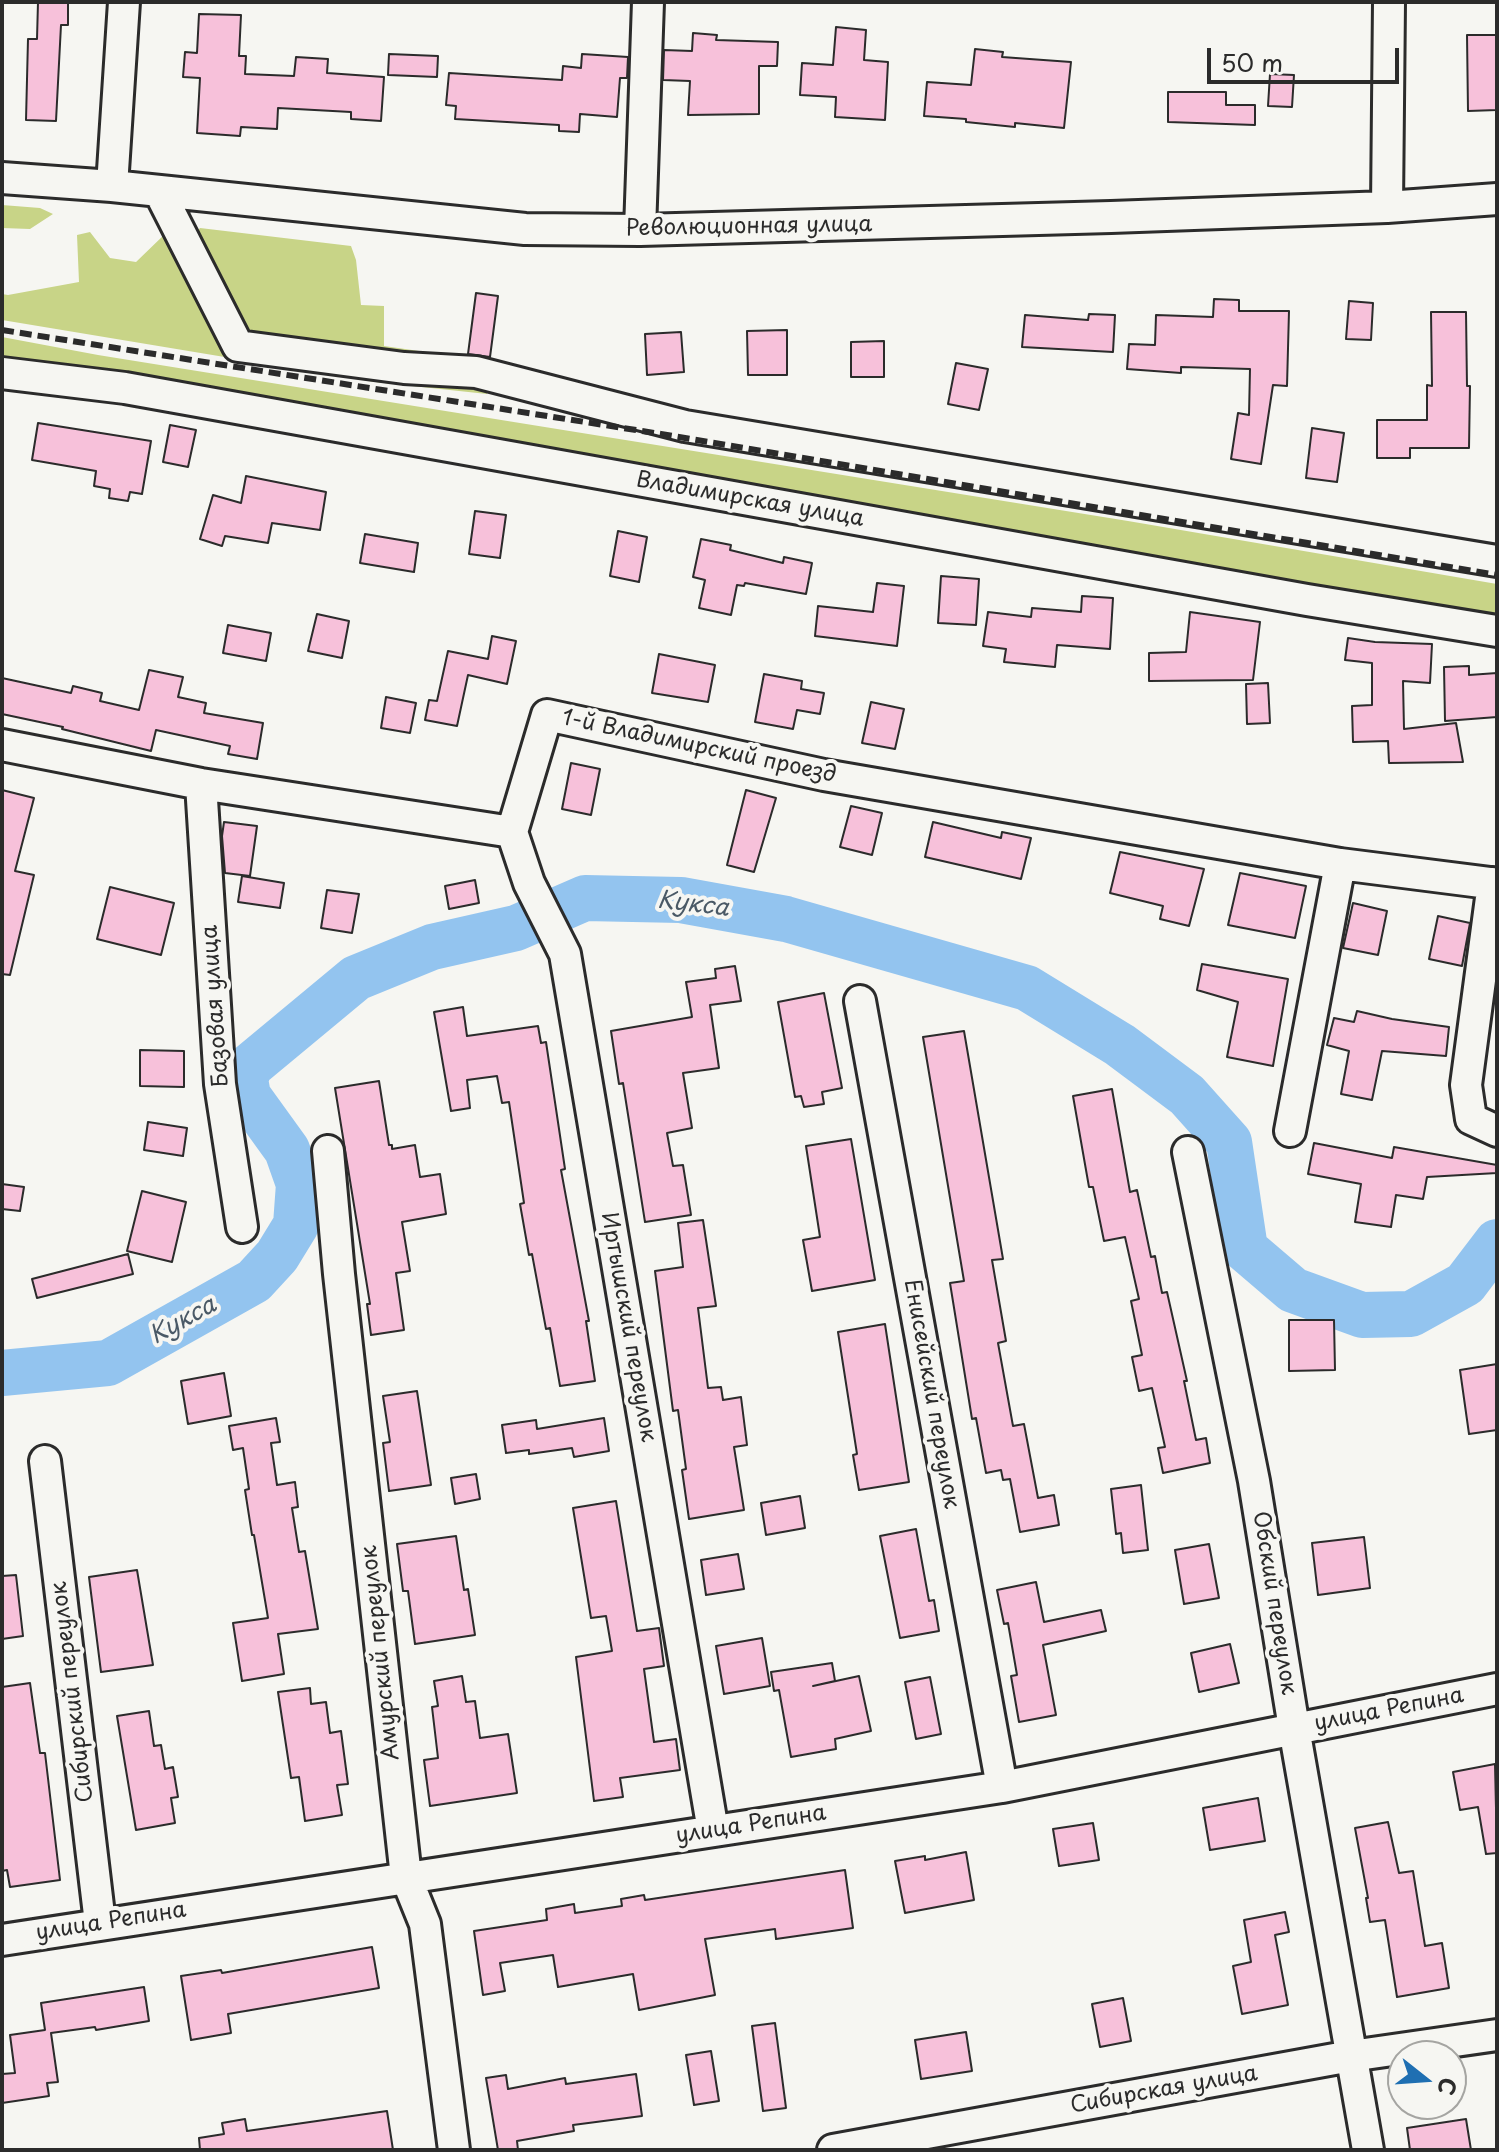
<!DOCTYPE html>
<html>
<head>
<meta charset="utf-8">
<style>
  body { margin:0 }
  #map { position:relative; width:1499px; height:2152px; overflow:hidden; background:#f6f6f2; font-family:"Playpen Sans",sans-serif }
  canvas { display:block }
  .frame { position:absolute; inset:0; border:4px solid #2b2b2b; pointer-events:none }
  .north { position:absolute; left:1387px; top:2040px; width:80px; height:80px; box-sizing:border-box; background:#f6f6f2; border:2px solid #a5a5a2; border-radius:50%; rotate:107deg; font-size:22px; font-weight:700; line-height:32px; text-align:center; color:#2b2b2b }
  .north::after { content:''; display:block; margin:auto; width:28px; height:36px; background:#1f6fb2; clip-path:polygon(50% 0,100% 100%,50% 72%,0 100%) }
  .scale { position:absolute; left:1207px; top:48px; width:192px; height:36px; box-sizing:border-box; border:4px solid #2b2b2b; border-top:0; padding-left:10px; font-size:24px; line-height:28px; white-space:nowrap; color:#2b2b2b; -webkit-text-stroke:6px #f6f6f2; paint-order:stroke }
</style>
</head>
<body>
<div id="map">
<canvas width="1499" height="2152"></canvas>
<div class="frame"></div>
<div class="north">С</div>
<div class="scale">50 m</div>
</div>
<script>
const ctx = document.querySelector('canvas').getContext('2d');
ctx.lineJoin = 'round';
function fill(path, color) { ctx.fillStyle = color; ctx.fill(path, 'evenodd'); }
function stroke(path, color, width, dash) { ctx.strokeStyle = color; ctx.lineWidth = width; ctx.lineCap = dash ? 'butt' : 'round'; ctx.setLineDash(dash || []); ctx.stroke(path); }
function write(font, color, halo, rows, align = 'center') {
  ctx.font = font + ' "Playpen Sans",sans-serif'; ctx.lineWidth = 8; ctx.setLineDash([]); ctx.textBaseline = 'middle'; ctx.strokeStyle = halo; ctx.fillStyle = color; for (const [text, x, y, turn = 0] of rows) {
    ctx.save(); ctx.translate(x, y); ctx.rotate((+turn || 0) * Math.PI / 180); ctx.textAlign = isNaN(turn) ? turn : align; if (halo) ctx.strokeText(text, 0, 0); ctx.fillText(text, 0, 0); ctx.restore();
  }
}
fill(new Path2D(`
  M2 205 40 208 53 214 30 229 2 228Z
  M200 228 351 246 356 260 361 305 384 306V346L489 361 240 342 191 239Z
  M90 232 110 258 136 262 166 233 233 349 488 384 487 394 375 382 2 320V294L8 295 79 282 77 235Z
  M2 337 98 355 1128 521 1497 584V622L2 362Z`), '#c8d487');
stroke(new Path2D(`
  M2 1373 108 1363 254 1281 277 1256 296 1225 299 1184 287 1150 248 1096 245 1079 250 1066 356 978 432 947 516 928 585 898 681 900 786 919 1027 988 1120 1045 1187 1095 1229 1142 1245 1249 1293 1290 1362 1315 1411 1314 1465 1284 1497 1242`), '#93c4ef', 46);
const building = new Path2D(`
  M38 2H68V25H61L56 121 26 120 28 39H37Z
  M199 14 241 15 239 56H246L245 74 294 76 296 57 328 59 327 73 384 77 381 121 351 119V112L278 108 277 129 241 127 240 136 197 133 200 78 183 77 185 52 197 53Z
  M836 27 866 30 864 60 888 62 885 120 835 117 836 97 800 95 802 63 833 65Z
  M693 33 717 35 716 40 778 42 777 66H759V114L688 115 690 81 663 80 664 50 692 51Z
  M1467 35H1497V110L1468 111Z
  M975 49 1003 52 1002 57 1071 62 1064 128 1015 123V127L966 122V119L924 116 927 82 971 85Z
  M389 54 438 56 437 77 388 75Z
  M582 54 628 57 627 78H620L617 117 580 114 579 132 559 131V125L455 119 456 106 446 105 449 73 562 80 563 66 581 68Z
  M1270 74 1294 75 1292 107 1268 106Z
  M1168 92H1226V105H1255V125L1168 122Z
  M476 293 498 296 490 357 468 354Z
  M1214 299 1239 300V311H1289L1287 386 1273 385 1261 464 1231 459 1238 413 1249 415 1250 369 1181 367V373L1127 369 1129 344 1155 345 1156 315 1213 317Z
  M1349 301 1373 303 1371 340 1346 339Z
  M1431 312H1466L1467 386H1470L1469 448H1410V458H1377V420H1427V385L1432 386Z
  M1089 314 1115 315 1113 352 1022 347 1025 315 1088 320Z
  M787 330V375H748L747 331Z
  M681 332 684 372 647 375 645 334Z
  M884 341V377H851V342Z
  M956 363 988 369 979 410 948 404Z
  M38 423 151 441 142 494 130 492 128 501 109 498 110 489 94 486 96 471 32 460Z
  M170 425 196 430 188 467 163 462Z
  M1312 428 1344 433 1337 482 1306 478Z
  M246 476 326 492 320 530 272 523 268 543 225 536 222 546 200 539 213 495 241 503Z
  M475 511 506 515 500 558 469 554Z
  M618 531 647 537 639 582 610 576Z
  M365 534 418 543 414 572 360 563Z
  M701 539 731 545 730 550 783 563 784 557 812 563 806 594 745 583 744 586 737 585 731 615 699 608 705 580 693 577Z
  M941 576 979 579 976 625 938 623Z
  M877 583 904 586 897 646 815 636 818 606 873 612Z
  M1082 596 1113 598 1110 649 1057 645 1055 667 1004 662 1006 649 983 646 988 612 1031 617 1032 608 1081 612Z
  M1190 612 1260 622 1253 680 1149 681V653L1186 652Z
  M317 614 349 621 342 658 308 651Z
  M228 625 271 633 266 661 223 653Z
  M492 636 516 641 507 684 468 675 457 726 425 720 429 700 437 701 448 651 488 659Z
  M1348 638 1375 642 1432 644 1430 683 1403 681 1404 729 1456 723 1463 762 1389 763 1388 741 1353 742 1352 706 1372 705V663L1345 660Z
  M659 654 715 665 708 702 652 693Z
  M1469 666V675L1497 673V717L1445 721 1444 667Z
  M149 670 183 677 178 697 206 703 204 713 263 723 257 759 228 754 230 746 156 730 151 751 62 729 63 727 2 714V678L71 693 73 686 102 693 100 701 139 710Z
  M764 674 802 681 801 689 824 693 820 714 797 710 793 729 755 722Z
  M1268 683 1270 723 1247 724 1246 684Z
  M386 697 416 703 410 733 381 728Z
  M871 702 904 709 895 749 862 743Z
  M571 763 600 769 591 815 562 809Z
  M2 790 34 798 15 871 34 875 10 975 2 974Z
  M746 790 776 798 754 872 727 865Z
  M851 806 882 813 872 855 840 847Z
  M224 822 257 826 250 876 225 873 222 836Z
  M933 822 1001 838 1002 832 1031 838 1021 879 925 857Z
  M1120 852 1204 869 1189 926 1160 919 1163 906 1110 893Z
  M1240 873 1306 886 1295 938 1228 925Z
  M242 876 284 883 280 908 238 902Z
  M475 880 479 903 449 909 445 886Z
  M110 887 174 903 161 955 97 939Z
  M327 890 359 894 352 933 321 928Z
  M1353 903 1387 911 1378 955 1343 948Z
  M1438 916 1470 923 1462 966 1429 959Z
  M1202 964 1288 979 1273 1066 1227 1057 1238 1002 1197 990Z
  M735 966 741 1001 710 1005 719 1068 683 1073 692 1128 667 1133 673 1166 683 1165 691 1215 645 1222 623 1083 619 1084 611 1031 692 1017 686 982 716 978 715 969Z
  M824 993 842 1088 822 1092 824 1104 804 1107 801 1096 795 1097 778 1002Z
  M463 1007 467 1036 538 1026 541 1043 546 1042 565 1169 561 1170 589 1321H586L595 1381 560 1386 550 1328 546 1329 532 1254 529 1255 520 1204 524 1203 509 1102 502 1103 497 1076 467 1080 470 1108 451 1111 434 1012Z
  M1357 1011 1392 1019 1449 1027 1446 1056 1382 1051 1372 1100 1341 1094 1349 1051 1327 1045 1334 1018 1354 1022Z
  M964 1031 1003 1259 992 1260 1006 1341 998 1343 1013 1426 1024 1424 1038 1498 1054 1495 1059 1525 1020 1532 1010 1479 1003 1480 1001 1470 986 1473 976 1418 972 1419 950 1283 964 1281 923 1037Z
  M140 1050 184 1051V1087L140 1086Z
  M379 1081 389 1145H392V1149L415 1145 420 1177 440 1174 446 1214 402 1222 410 1271 396 1273 404 1330 371 1335 367 1304H370L335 1088Z
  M1112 1089 1130 1192 1137 1190 1151 1257 1155 1256 1162 1293 1167 1292 1187 1381H1184L1196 1440 1206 1438 1210 1463 1163 1473 1158 1448 1165 1447 1152 1388 1139 1391 1132 1357 1142 1355 1131 1301 1139 1299 1125 1237 1104 1241 1093 1187H1089L1073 1096Z
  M148 1122 187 1128 183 1156 144 1150Z
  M851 1139 875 1280 812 1291 803 1240 820 1237 806 1146Z
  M1314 1143 1392 1158 1394 1147 1497 1165V1173L1427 1177 1423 1199 1396 1195 1391 1227 1355 1222 1361 1184 1308 1174Z
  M2 1184 24 1187 20 1211 2 1209Z
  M142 1191 186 1202 172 1262 127 1251Z
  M703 1220 716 1306 698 1308 708 1388 721 1387 723 1400 741 1397 747 1445 734 1447 744 1510 689 1519 682 1470 686 1469 678 1410 673 1411 655 1271 683 1267 678 1223Z
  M128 1254 133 1274 37 1298 32 1279Z
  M1289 1320H1334L1335 1370 1289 1371Z
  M885 1324 909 1482 859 1490 853 1455 857 1454 838 1332Z
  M1497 1364V1430L1469 1434 1460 1370Z
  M224 1373 231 1416 188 1424 181 1381Z
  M417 1391 431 1485 389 1491 383 1443 390 1442 383 1396Z
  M276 1418 280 1442 271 1443 277 1485 295 1482 298 1507 292 1508 299 1552 305 1551 318 1629 278 1634 284 1674 242 1681 233 1623 268 1618 254 1535H252L245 1490 249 1489 243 1448 233 1450 229 1426Z
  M604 1418 609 1451 574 1457 572 1448 529 1454V1450L506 1453 502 1425 536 1420 537 1429Z
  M476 1474 480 1499 455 1504 451 1478Z
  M1141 1485 1148 1550 1123 1553 1121 1533 1116 1534 1111 1489Z
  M800 1496 805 1528 766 1535 761 1503Z
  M616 1501 637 1631 659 1628 664 1666 644 1669 654 1742 676 1739 680 1770 620 1778 623 1797 594 1801 576 1657 612 1651 606 1616 591 1618 573 1508Z
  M916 1529 929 1601 934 1600 939 1631 900 1638 880 1536Z
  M456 1536 464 1590 468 1589 475 1635 415 1644 408 1591H403L397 1544Z
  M1364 1537 1370 1588 1318 1595 1312 1543Z
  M1209 1544 1219 1598 1184 1604 1175 1550Z
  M738 1554 744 1589 706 1595 701 1560Z
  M137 1570 153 1665 101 1672 89 1577Z
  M16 1575 23 1636 2 1639V1576Z
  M1036 1582 1044 1622 1101 1610 1106 1631 1043 1645 1056 1715 1019 1722 1011 1676 1017 1675 1008 1623 1004 1624 997 1590Z
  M762 1638 770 1686 724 1694 716 1646Z
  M1230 1644 1239 1683 1199 1692 1191 1653Z
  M832 1663 835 1681 813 1686 859 1676 871 1731 835 1739 836 1749 791 1757 779 1690 774 1691 771 1672Z
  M462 1676 466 1702 475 1701 480 1738 508 1734 517 1793 430 1806 424 1760 438 1758 432 1707 438 1706 434 1681Z
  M930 1677 941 1734 916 1739 905 1682Z
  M30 1683 40 1753H45L60 1880 10 1887 7 1870 2 1871V1687Z
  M310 1688 311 1704 326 1702 330 1733 341 1731 348 1784 337 1785 342 1815 305 1821 299 1777 291 1778 278 1692Z
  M149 1711 154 1746 161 1745 165 1769 173 1767 178 1797 171 1798 175 1823 136 1830 117 1716Z
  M1495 1764 1497 1853 1486 1854 1478 1807 1460 1810 1453 1772Z
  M1258 1798 1265 1841 1210 1850 1203 1808Z
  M1388 1822 1399 1873 1413 1871 1425 1946 1442 1943 1449 1988 1397 1997 1385 1920 1370 1922 1366 1898H1368L1355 1828Z
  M1093 1823 1099 1860 1059 1866 1053 1829Z
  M966 1852 974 1900 905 1913 895 1861 925 1856V1860Z
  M845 1870 853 1928 776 1939 775 1929 705 1939 715 1995 639 2010 633 1974 558 1987 553 1955 500 1963 505 1991 483 1995 474 1931 547 1920 546 1909 574 1904 575 1913 622 1906 621 1899 644 1895 645 1900Z
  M1285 1912 1289 1932 1275 1935 1288 2005 1242 2014 1233 1966 1251 1962 1244 1920Z
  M372 1947 379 1988 228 2014 231 2033 191 2040 181 1976 221 1970 222 1973Z
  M144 1987 149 2021 96 2030 95 2027 51 2033 58 2082 47 2083 49 2096 2 2103V2074L15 2073 10 2035 45 2030 41 2003Z
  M1123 1998 1131 2041 1100 2047 1092 2004Z
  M775 2023 786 2108 763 2111 752 2026Z
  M966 2032 972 2071 921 2079 915 2040Z
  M711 2051 719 2101 694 2105 686 2055Z
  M636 2074 642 2116 573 2125 574 2131 517 2141 518 2150H498L486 2078 506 2075 508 2089 565 2078 566 2084Z
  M387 2111 393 2150H200L199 2138 224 2134 222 2123 245 2119 247 2131Z
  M1466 2119 1471 2150H1410L1407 2128Z`);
fill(building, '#f7c1da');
stroke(building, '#2b2b2b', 2);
const minor = new Path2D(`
  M2 178 112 186 525 229 640 230 1111 217 1387 207 1497 199
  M112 186 124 2
  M159 191 238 346 404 368 476 372 685 426 1497 561
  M1387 207 1389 2
  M640 230 648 2
  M2 373 125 388 1307 600 1497 631
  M2 745 201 784 512 832
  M201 784 220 1084 242 1227
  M512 832 547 715 824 775 1340 864 1497 884
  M512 832 529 883 565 954 713 1831
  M1493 883 1466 1085 1471 1119 1497 1131
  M860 1001 1002 1787
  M1290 1131 1340 864
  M328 1151 339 1274 406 1877 425 1924 454 2150
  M1188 1152 1254 1481 1294 1728 1368 2150
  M45 1461 100 1923
  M2 1940 1002 1787 1497 1689
  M833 2150 1351 2056 1497 2035`);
stroke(minor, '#2b2b2b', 36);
stroke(minor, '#f6f6f2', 30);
stroke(new Path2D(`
  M2 330 661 434 1497 575`), '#2b2b2b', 6, [12, 6]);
write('22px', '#2b2b2b', '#f6f6f2', [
  ["Революционная улица",749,227,-1],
  ["Владимирская улица",750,500,10],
  ["1-й Владимирский проезд",699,747,12],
  ["Базовая улица",216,1006,-94],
  ["Иртышский переулок",628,1327,80],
  ["Енисейский переулок",931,1394,80],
  ["Обский переулок",1274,1603,81],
  ["Амурский переулок",381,1653,-96],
  ["Сибирский переулок",73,1692,-97],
  ["улица Репина",1389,1710,-11],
  ["улица Репина",751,1825,-9],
  ["улица Репина",111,1922,-9],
  ["Сибирская улица",1164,2090,-10]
]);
write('italic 24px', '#4a5966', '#f6f6f2', [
  ["Кукса",693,905,7],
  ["Кукса",183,1321,-29]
]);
</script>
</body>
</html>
